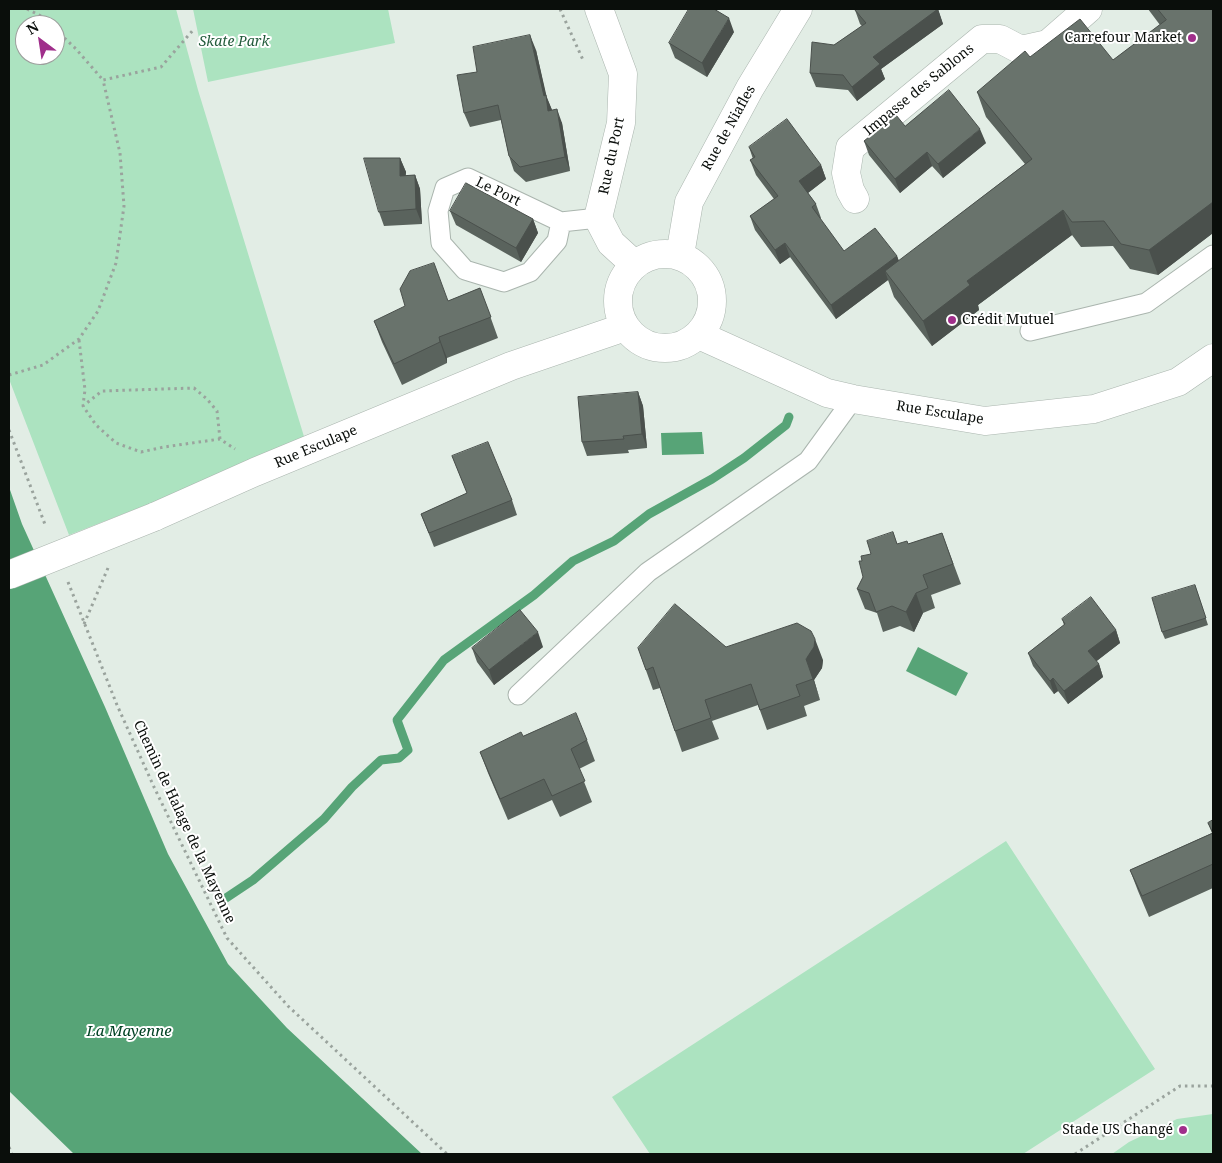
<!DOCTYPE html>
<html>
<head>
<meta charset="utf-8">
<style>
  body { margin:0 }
  #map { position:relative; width:1222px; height:1163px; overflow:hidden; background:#e2ede5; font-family:"Noto Serif",serif }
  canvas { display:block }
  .frame { position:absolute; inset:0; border:10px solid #0a0e0b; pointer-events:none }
  .north { position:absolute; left:15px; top:15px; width:50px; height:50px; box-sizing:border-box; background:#fff; border:1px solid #9d9f9d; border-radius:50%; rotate:329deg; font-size:14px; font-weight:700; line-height:20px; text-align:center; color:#0a0e0b }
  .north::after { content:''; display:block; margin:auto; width:18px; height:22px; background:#a02f8b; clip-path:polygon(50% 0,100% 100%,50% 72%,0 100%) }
</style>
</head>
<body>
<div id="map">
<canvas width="1222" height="1163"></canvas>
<div class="frame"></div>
<div class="north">N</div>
</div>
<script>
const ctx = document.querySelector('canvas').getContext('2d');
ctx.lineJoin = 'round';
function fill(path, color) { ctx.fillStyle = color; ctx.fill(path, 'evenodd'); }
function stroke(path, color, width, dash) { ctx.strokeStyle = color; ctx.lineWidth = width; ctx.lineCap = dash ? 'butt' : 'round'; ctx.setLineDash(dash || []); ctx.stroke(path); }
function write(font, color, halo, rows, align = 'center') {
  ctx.font = font + ' "Noto Serif",serif'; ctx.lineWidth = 4; ctx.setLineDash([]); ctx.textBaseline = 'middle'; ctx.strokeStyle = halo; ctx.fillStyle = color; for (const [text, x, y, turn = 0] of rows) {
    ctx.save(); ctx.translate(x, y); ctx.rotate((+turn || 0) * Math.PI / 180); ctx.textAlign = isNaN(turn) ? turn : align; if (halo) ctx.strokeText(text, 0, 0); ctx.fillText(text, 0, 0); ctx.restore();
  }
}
fill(new Path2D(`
  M9 9H176L198 90 306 443 69 535 9 379ZM25 25H55V55H25Z
  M193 9H388L395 43 208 82Z
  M1006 841 1155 1069 1023 1154H650L612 1097Z
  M1213 1114V1154H1112L1129 1142 1177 1119Z`), '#ace3c0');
fill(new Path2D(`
  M702 432 704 454 662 455 661 433Z
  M9 487 22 524 105 707 168 854 228 964 287 1028 422 1154H74L9 1091Z
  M918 647 968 673 956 696 906 671Z`), '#57a477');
stroke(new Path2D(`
  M220 902 253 880 324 819 352 787 381 760 399 758 408 750 397 720 444 660 534 595 573 561 614 541 649 514 712 479 744 458 786 425 789 417`), '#57a477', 9);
const service = new Path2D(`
  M561 222 557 241 530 272 504 282 465 270 441 243 438 211 445 188 468 178 561 222 598 218
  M1030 331 1146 303 1213 255
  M518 695 648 572 808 461 853 399`);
const minor = new Path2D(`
  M599 9 623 74 621 123 598 218 611 243 634 264
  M855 199 850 190 846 173 850 148 982 39H1000L1021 50 1048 44 1088 9`);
const tertiary = new Path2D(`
  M618 301a47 47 0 1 1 94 0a47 47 0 1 1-94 0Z
  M680 255 689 202 750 88 798 9
  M699 335 827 393 853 399 985 421 1094 409 1178 382 1213 358
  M154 517 255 472 511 366 625 327`);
stroke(service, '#aab5ae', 21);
stroke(minor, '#aab5ae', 29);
stroke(tertiary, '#aab5ae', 29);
stroke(new Path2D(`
  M27 9 43 17 51 25
  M560 9 583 60
  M55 29 76 49 103 80
  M79 340 85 390 83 405
  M9 375 43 365 79 339 98 311 116 263 124 206 120 153 103 80 161 67 194 29
  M9 430 46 527
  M220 439 217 411 207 399 194 388 102 391 83 406 96 425 116 443 141 452 164 447 220 439 235 449
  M68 582 117 705 154 787 227 938 288 1006 447 1154
  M84 624 108 568
  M9 1147 12 1154
  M1075 1154 1180 1086H1213`), '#9aa39d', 3, [2.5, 4]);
stroke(service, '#fff', 19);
stroke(minor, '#fff', 28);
stroke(tertiary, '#fff', 28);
const tertiaryBridge = new Path2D(`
  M9 575 154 517`);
stroke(tertiaryBridge, '#aab5ae', 29, []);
stroke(tertiaryBridge, '#fff', 28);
fill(new Path2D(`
  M938 9 943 24 881 69 885 79 857 101 848 90 816 87 810 73 834 45 862 26 860 24 855 10Z
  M1148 9H1213V233L1158 275 1130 269 1113 246 1081 247 1072 235 978 305 979 310 932 346 894 297 888 280 836 319 790 257 780 264 755 230 750 216 774 199 756 175 750 160 753 159 749 147 821 165 826 179 808 193 816 204 821 218 820 219 844 251 897 256 899 261 1025 164 986 117 977 92 1030 57 1113 60 1160 25Z
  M734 32 707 77 675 58 669 43Z
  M536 50 546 96 552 110 562 123 570 171 526 182 514 171 509 156 501 120 470 127 464 113 477 72Z
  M905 126 986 143 943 178 932 166 900 193 869 155 864 141Z
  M400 158 406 172 405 176 415 175 420 189 422 224 384 226 379 212Z
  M450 211 533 219 538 233 521 262 456 225Z
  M480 288 498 338 447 358V363L402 385 382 342 374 321 448 301Z
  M638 392 643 406 647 448 628 450 629 453 587 456 582 442Z
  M452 456 512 500 517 515 434 547 421 514 467 493Z
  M893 532 897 544H908L942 533 961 584 931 595 935 608 923 613 914 632 900 626 883 632 877 613 865 609 857 589 863 577 862 561 871 554Z
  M1195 585 1208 625 1165 639 1162 632Z
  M1062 619 1116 630 1120 643 1096 661 1099 664 1103 677 1068 704 1058 691 1054 694 1033 666 1028 653 1064 625Z
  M543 647 494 685 477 662 472 648Z
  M638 648 823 660 822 668 814 680 820 700 804 706 807 716 767 730 758 705 712 721 719 739 682 752 660 688 653 690Z
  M523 736 587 740 595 761 579 769 592 802 560 817 552 800 508 820 488 773 480 752Z
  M1213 820V888L1149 917 1138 891 1130 870 1212 833 1208 823Z`), '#5a635d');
fill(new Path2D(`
  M933 9H939H938L943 24 881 69 885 79 857 101 852 87 873 57Z
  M729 18 734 32 707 77 702 63Z
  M530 35 536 50 547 98 546 95 552 110 554 126 548 111 544 96Z
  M557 109 562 123 570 171 565 157Z
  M980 129 986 143 943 178 938 164Z
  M927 152 932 166 900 193 895 179Z
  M400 158 406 172 405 190 400 176Z
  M821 165 826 179 804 196 799 181Z
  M415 175 420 189 422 224 416 209Z
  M1213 202V233L1158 275 1149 250Z
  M1063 210 1072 235 978 305 979 310 932 346 923 321 967 281Z
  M533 219 538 233 521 262 516 248Z
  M785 243 790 257 780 264 775 250Z
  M897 256 902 270 885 271 888 280 836 319 831 305Z
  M439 337 447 358V363L440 342Z
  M638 392 643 406 647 448 642 434Z
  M916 593 923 613 914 632 906 612Z
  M1116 630 1120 643 1093 664 1088 651Z
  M538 632 543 647 494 685 489 670Z
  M815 639 823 660 822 668 814 680 820 700 806 659Z
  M1099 664 1103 677 1068 704 1064 691Z
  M1053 678 1058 691 1054 694 1050 681Z`), '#4a504c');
const building = new Path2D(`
  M689 9H714L729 18 702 63 669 43Z
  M856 9H938L873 57 880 64 852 87 843 75 810 73 812 42 834 45 866 23 855 10Z
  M1158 9H1213V202L1149 250 1121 244 1104 221 1072 222 1063 210 967 281 970 285 923 321 885 271 1032 159 977 92 1025 51 1030 57 1080 19 1113 60 1166 20Z
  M530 35 544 96 546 95 548 111 557 109 565 157 520 167 509 156 498 105 464 113 457 75 477 72 473 47Z
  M949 90 980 129 938 164 927 152 895 179 864 141 896 115 905 126Z
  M787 119 821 165 799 181 816 204 812 207 844 251 875 228 897 256 831 305 785 243 775 250 750 216 778 196 750 160 755 157 749 147Z
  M364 158H400V176L415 175 416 209 379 212Z
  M466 183 533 219 516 248 450 211Z
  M434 263 448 301 480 288 491 317 439 337 440 342 394 364 374 321 405 306 400 289 410 271Z
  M638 392 642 434 623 436 624 439 582 442 578 397Z
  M488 442 512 500 429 533 421 514 467 493 452 456Z
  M893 532 897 544 907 541 908 544 942 533 953 564 923 575 928 588 916 593 906 612 892 606 876 612 869 593 857 589 863 577 859 561H862L861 556 871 554 867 541Z
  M1195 585 1206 618 1162 632 1152 598Z
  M1091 597 1116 630 1088 651 1099 664 1064 691 1053 678 1050 681 1028 653 1065 624 1062 619Z
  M675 604 726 647 797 623 811 631 815 639 814 647 806 659 813 679 796 685 800 696 760 710 751 684 705 700 711 718 675 731 653 667 646 670 638 648Z
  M520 610 538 632 489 670 472 648Z
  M576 713 587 740 571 749 585 781 552 796 544 779 500 799 480 752 521 732 523 736Z
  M1213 820V864L1142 896 1130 870 1213 833 1208 823Z`);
fill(building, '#69736c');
stroke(building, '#4a504c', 1);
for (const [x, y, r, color] of [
  [1192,38,5,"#a02f8b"],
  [952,320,5,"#a02f8b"],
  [1183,1130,5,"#a02f8b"]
]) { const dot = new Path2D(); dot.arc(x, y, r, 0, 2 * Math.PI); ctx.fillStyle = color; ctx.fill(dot); stroke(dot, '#fff', 2); }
write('14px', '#0a0e0b', '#fff', [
  ["Carrefour Market",1182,38],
  ["Crédit Mutuel",962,320,"left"],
  ["Stade US Changé",1173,1130]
], 'right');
write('italic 14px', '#225b3b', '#fff', [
  ["Skate Park",234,42]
]);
write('14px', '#0a0e0b', '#fff', [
  ["Impasse des Sablons",919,90,-39],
  ["Rue de Niafles",729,128,-61],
  ["Rue du Port",612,156,-78],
  ["Le Port",498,192,26],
  ["Rue Esculape",940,413,9],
  ["Rue Esculape",316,447,-23],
  ["Chemin de Halage de la Mayenne",184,822,65]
]);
write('italic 15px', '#024325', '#fff', [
  ["La Mayenne",129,1032]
]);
</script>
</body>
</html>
